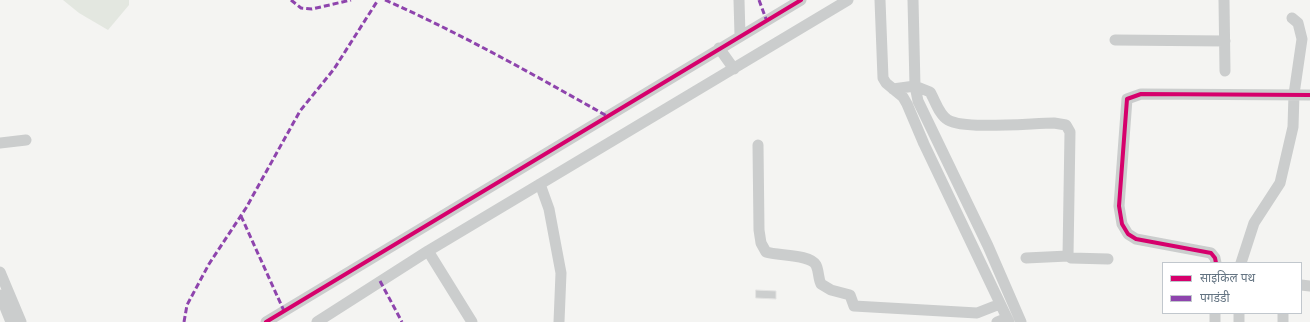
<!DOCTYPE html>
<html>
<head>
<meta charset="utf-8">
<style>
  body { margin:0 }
  #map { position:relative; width:1310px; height:322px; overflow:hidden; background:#f4f4f2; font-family:Mulish,"Noto Sans Devanagari",sans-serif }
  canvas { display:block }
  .legend { position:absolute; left:1162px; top:262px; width:140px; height:52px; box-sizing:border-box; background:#fff; border:1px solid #c1c7cd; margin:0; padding:5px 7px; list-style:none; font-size:12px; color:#647482 }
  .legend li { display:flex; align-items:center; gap:8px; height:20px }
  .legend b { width:20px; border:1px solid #c1c7cd }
</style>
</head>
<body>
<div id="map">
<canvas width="1310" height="322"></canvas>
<ul class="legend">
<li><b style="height:5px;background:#d6006c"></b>साइकिल पथ</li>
<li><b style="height:5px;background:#8e44ad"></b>पगडंडी</li>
</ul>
</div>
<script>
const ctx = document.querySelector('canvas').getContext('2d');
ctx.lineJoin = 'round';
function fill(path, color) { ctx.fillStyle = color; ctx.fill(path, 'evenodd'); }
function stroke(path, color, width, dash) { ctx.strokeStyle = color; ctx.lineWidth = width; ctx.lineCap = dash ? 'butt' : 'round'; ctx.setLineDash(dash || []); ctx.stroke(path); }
fill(new Path2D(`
  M63 0H129V5L108 30 79 13Z`), '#e3e7e0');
const building = new Path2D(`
  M756 290 776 291V299L756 298Z`);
fill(building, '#cccece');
stroke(building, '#e3e3e2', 1);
stroke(new Path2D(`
  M739 0 740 35
  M880 0 883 78 886 83 903 97 907 104 924 144 1009 322
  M913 0 915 86 918 101 988 246 1021 322
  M1224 0 1225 71
  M1115 40 1225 41
  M719 48 734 69
  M893 89 915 86 930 92C935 100 939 115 948 120 965 130 1032 123 1054 123L1066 125 1070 132 1068 256 1071 258 1108 259
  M0 143 26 140
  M758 145 759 230 761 243 766 252C778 256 810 254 816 265 819 271 818 278 821 284L831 290 850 295 854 306 977 313 1000 304
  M540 184 549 209 561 273 559 322
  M428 251 472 322
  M1026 258 1068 256
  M1216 263 1215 258 1211 253 1136 239 1128 234 1122 224 1119 206 1127 99 1141 94 1310 95
  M1241 263 1254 223 1280 183 1293 127 1294 94 1302 39 1298 23 1292 18
  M0 272 21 322
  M1301 285 1310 286
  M0 295 11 322
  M266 322 801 0
  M317 322 428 251 848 0
  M997 322 1007 318
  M1215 322V313
  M1239 322V313
  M1283 322V313`), '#cbcdcd', 11);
stroke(new Path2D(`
  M291 0 301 8 312 9 351 0
  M385 0C462 34 534 75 607 116
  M759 0 766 19
  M241 216 284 311
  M380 281 402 322
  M184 322 187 305 209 264 246 208 300 111 334 69 378 0`), '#8e44ad', 3, [6, 3]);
stroke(new Path2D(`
  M1216 263 1215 258 1211 253 1136 239 1128 234 1122 224 1119 206 1127 99 1141 94 1310 95
  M266 322 801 0`), '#d6006c', 4);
</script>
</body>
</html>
